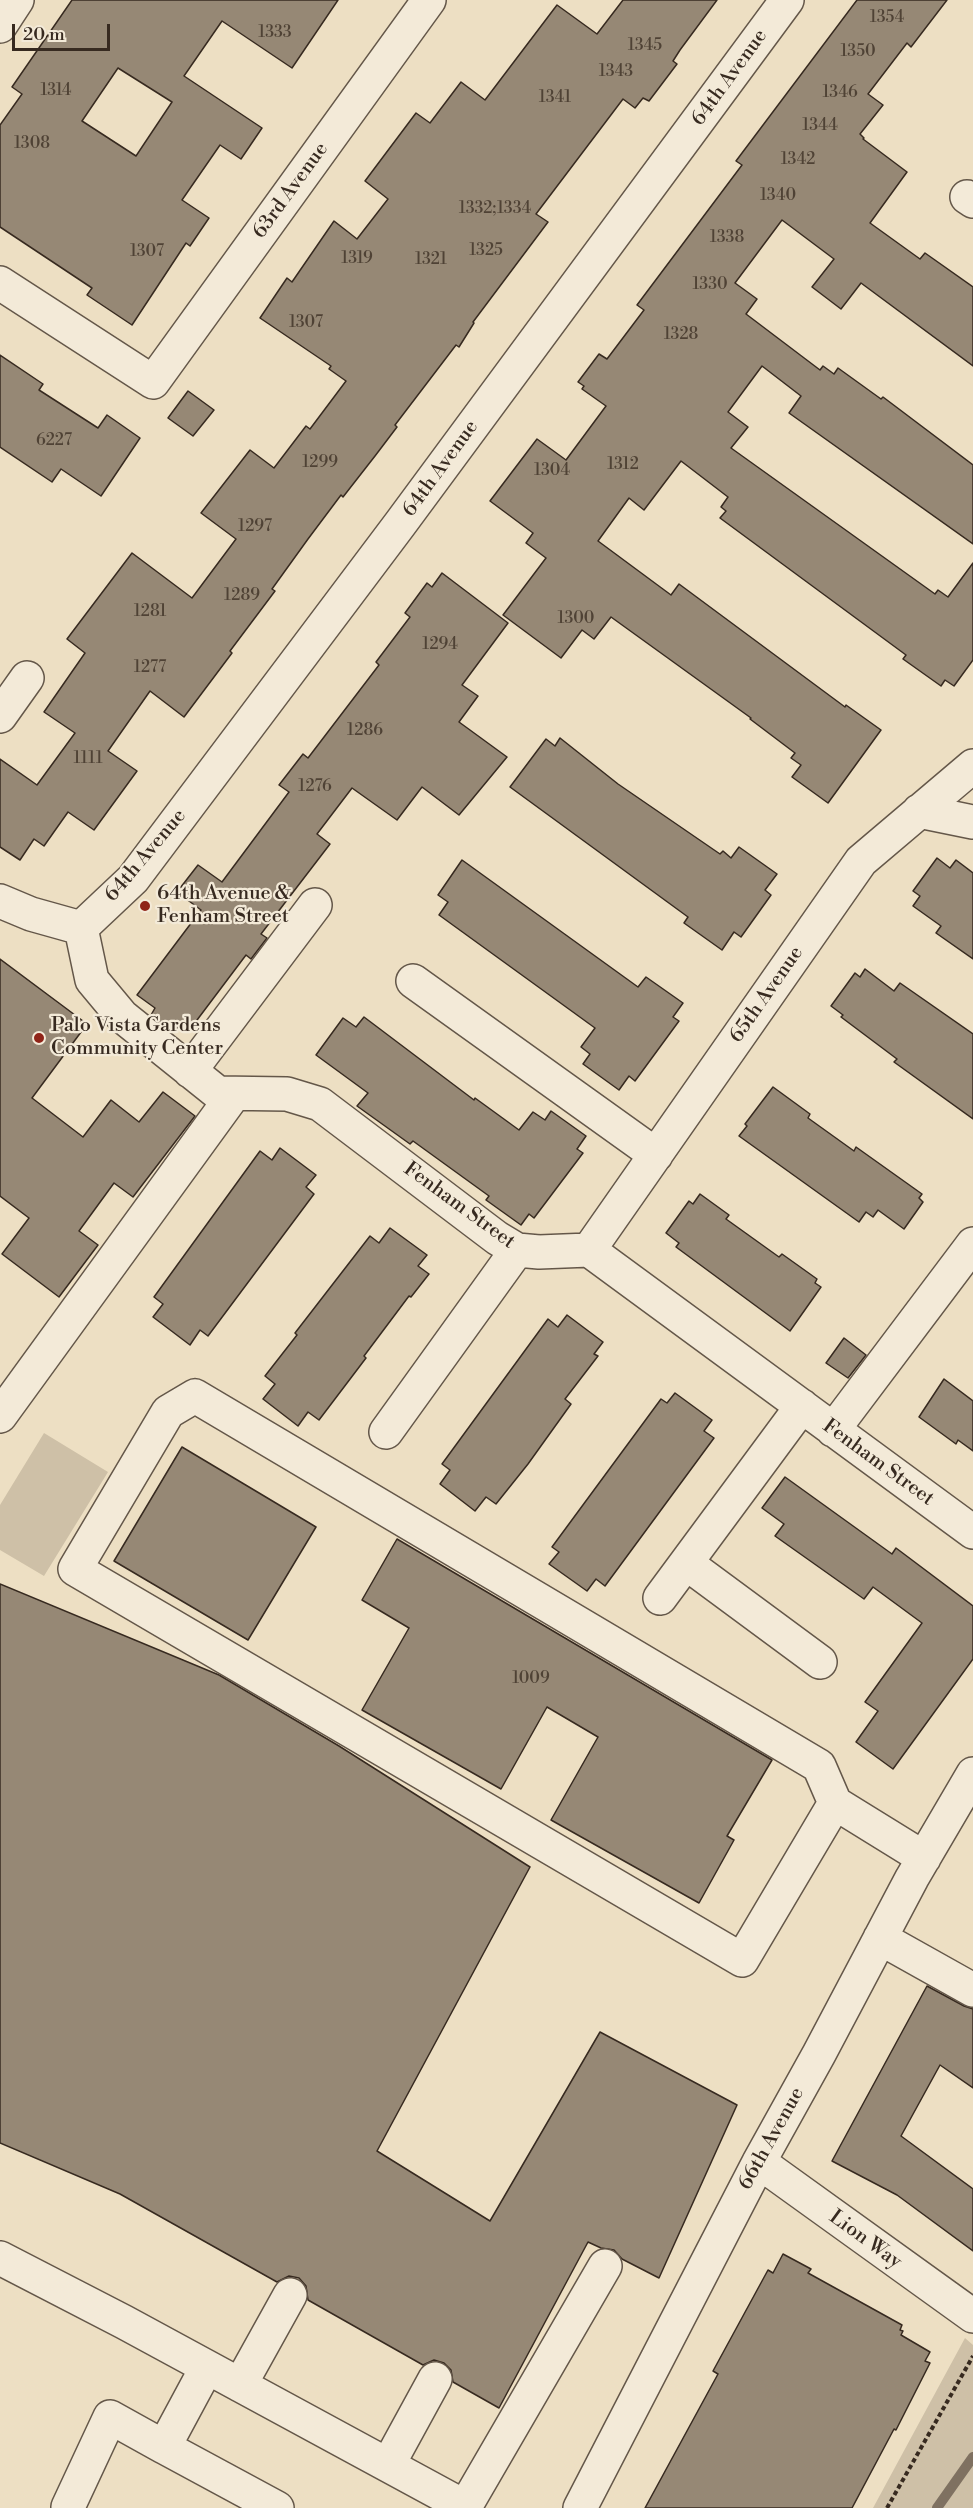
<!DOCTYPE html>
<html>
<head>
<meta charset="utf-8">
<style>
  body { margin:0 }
  #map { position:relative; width:973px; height:2508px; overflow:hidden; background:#eddfc3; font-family:"Libre Bodoni",serif }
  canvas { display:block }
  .scale { position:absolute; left:12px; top:24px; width:98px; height:27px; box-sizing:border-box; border:3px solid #372a20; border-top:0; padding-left:8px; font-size:18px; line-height:21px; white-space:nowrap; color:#372a20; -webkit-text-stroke:4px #f3ead8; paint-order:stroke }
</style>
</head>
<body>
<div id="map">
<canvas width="973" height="2508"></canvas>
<div class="scale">20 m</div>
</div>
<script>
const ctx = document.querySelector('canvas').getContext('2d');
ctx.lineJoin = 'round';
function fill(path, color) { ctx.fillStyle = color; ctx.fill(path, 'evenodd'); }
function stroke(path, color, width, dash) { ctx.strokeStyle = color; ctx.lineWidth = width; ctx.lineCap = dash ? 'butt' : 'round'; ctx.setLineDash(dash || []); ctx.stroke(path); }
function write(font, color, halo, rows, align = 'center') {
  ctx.font = font + ' "Libre Bodoni",serif'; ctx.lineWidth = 4.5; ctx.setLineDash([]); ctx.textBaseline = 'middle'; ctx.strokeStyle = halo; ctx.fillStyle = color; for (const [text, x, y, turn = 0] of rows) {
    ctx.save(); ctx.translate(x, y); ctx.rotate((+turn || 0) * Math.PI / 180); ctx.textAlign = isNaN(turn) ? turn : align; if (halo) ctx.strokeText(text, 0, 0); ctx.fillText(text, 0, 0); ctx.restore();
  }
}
fill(new Path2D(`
  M44 1433 108 1472 44 1576 0 1550V1505Z
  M965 2338 973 2345V2508H873Z`), '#cec0a7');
stroke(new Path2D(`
  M937 2508 973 2457`), '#7f7161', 10);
const building = new Path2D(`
  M72 0H338L292 68 222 21 184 76 262 128 241 159 220 145 182 200 209 218 190 246 186 243 132 325 87 295 92 288 0 227V125L22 94 12 87ZM118 68 172 102 136 156 82 121Z
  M623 0H717L680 50 673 61 677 64 649 101 643 98 635 108 623 99 536 214 548 222 473 322 474 323 459 347 456 345 395 425 397 427 375 456 343 497 341 495 308 539 272 589 275 591 230 651 232 653 184 717 150 691 108 751 137 771 94 830 68 812 44 846 34 839 20 860 0 847V759L37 785 75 733 44 712 85 653 67 639 132 553 192 598 236 539 201 513 250 450 274 468 306 426 310 429 346 381 329 369 331 366 260 318 287 278 292 282 334 221 357 239 388 199 365 181 416 113 430 123 461 82 485 100 557 5 597 34Z
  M857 0H947L911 47 907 43 868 94 883 105 860 134 864 138 863 139 907 172 870 223 920 259 925 253 973 287V366L861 283 841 309 812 287 834 259 782 220 735 283 757 299 746 314 820 370 823 366 834 374 838 368 881 399 883 397 973 465V544L789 413 801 396 762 366 728 412 748 427 731 448 935 594 938 590 948 597 973 563V660L954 686 945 680 941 686 903 659 906 655 720 518 726 511 721 507 728 497 681 461 644 510 629 498 598 541 671 595 679 584 845 707 846 705 881 730 828 803 792 777 801 765 791 758 795 753 750 719 751 718 611 617 594 639 582 630 561 658 503 615 546 558 526 543 533 533 490 501 537 439 566 460 606 406 582 389 584 386 578 382 599 354 607 359 644 310 637 305 742 165 736 161Z
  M0 355 43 384 39 390 98 428 107 415 140 438 101 496 61 469 52 482 0 447Z
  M188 391 214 410 193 436 168 418Z
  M442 573 508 623 462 685 478 696 459 722 507 757 459 815 422 787 397 820 352 788 317 834 330 844 261 934 267 938 251 959 246 955 188 1032 179 1026 174 1032 151 1015 155 1008 137 995 201 910 177 892 198 865 222 882 289 792 279 785 303 754 308 758 379 665 376 662 410 617 405 613 427 583 432 587Z
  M560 738 618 784 720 854 723 851 731 858 739 847 777 874 765 890 771 895 741 937 734 932 722 950 684 923 688 917 510 787 546 739 555 746Z
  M937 858 950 868 956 860 973 873V959L936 933 941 926 913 906 920 896 913 891Z
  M462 860 638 987 646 977 683 1003 673 1017 679 1021 635 1081 629 1076 619 1090 583 1064 590 1054 581 1047 595 1028 439 915 448 902 438 895Z
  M0 959 87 1024 32 1098 83 1137 111 1100 139 1122 163 1092 195 1116 133 1197 114 1183 79 1231 98 1245 59 1297 2 1254 29 1218 0 1196Z
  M865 969 894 991 900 983 973 1034V1119L894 1062 897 1059 841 1017 843 1015 831 1006 855 973 860 977Z
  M364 1017 474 1100 475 1098 519 1130 533 1112 545 1120 551 1111 586 1136 577 1149 583 1153 534 1218 529 1214 521 1225 486 1200 489 1196 413 1141 410 1144 357 1106 368 1093 316 1055 343 1018 356 1027Z
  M773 1087 810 1114 808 1118 854 1151 856 1147 922 1194 919 1198 923 1202 904 1229 878 1210 873 1217 866 1212 859 1222 739 1136 747 1126 745 1124Z
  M280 1148 316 1175 306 1187 314 1194 208 1336 200 1330 190 1345 153 1317 163 1304 154 1297 260 1151 272 1160Z
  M700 1194 729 1215 726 1219 779 1257 782 1254 817 1279 815 1283 821 1287 790 1331 676 1247 679 1243 666 1233 689 1201 693 1204Z
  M390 1228 427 1255 418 1266 429 1274 411 1297 409 1296 364 1356 366 1358 319 1420 308 1412 298 1426 263 1399 275 1384 265 1376 297 1335 295 1333 370 1236 379 1243Z
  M567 1315 603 1342 594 1354 598 1356 565 1399 571 1404 528 1464 496 1504 486 1497 475 1511 440 1484 450 1470 442 1464 548 1319 558 1327Z
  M844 1338 866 1355 848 1378 826 1363Z
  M944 1379 973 1401V1451L958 1440 956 1444 919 1417Z
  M675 1393 712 1420 704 1431 714 1438 605 1586 596 1579 587 1591 549 1564 559 1552 552 1547 661 1399 667 1403Z
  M182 1447 316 1527 248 1640 114 1561Z
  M785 1477 892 1554 896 1548 973 1606V1659L893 1769 856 1742 878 1711 865 1702 922 1623 873 1587 864 1599 775 1536 784 1524 762 1508Z
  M397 1539 772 1760 727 1836 734 1840 699 1903 551 1820 598 1737 547 1707 501 1789 362 1710 409 1628 362 1600Z
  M0 1584 219 1675 339 1746 530 1867 377 2151 490 2221 600 2032 737 2105 659 2278 622 2259 614 2250 601 2248 588 2242 499 2408 453 2382 451 2370 444 2363 434 2360 423 2365 308 2300 306 2286 299 2278 289 2276 277 2282 120 2194 0 2143Z
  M927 1986 964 2006 973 2009V2088L940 2065 901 2136 973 2189V2251L897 2195 832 2161Z
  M783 2254 811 2269 808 2273 902 2325 900 2330 903 2331 901 2335 930 2352 925 2361 930 2363 896 2430 894 2429 852 2508H645L718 2374 713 2371 768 2270 773 2273Z`);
fill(building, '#968875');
stroke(building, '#372a20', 1.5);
const minor = new Path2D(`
  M0 26 17 0
  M967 197 973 201
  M0 283 153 382 429 0
  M0 716 27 678
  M919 811 973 822
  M0 901 31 914 81 928
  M81 928 133 879 400 524 787 0
  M81 928 92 980 122 1016 218 1093 287 1094 320 1104 497 1238 517 1250 539 1252 589 1250 973 1532
  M413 981 656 1155
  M190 1071 315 905
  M589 1250 861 861 973 766
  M0 1416 234 1094
  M833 1430 973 1244
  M386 1432 517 1250
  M686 1563 820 1662
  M660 1598 802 1406
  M835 1803 742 1960 75 1569 168 1412 195 1396 819 1766 835 1803 924 1858
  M880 1938 973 1990
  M759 2162 973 2316
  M0 2258 124 2322 467 2508
  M240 2385 290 2295
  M164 2447 277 2508
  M388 2465 435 2379
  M68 2507 110 2417 164 2447 207 2367
  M465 2507 605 2266
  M580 2508 759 2162 819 2054 912 1878 973 1774`);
stroke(minor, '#645749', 36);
stroke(new Path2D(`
  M887 2508 973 2356`), '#372a20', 4, [4.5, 3]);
stroke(minor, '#f3ead8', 33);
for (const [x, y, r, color] of [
  [145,906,6,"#8f2418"],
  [39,1038,6,"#8f2418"]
]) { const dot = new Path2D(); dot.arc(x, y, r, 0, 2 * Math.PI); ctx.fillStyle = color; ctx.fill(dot); stroke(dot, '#f3ead8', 2); }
write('16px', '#4f4235', null, [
  ["1354",887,18],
  ["1333",275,33],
  ["1345",645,46],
  ["1350",858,52],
  ["1343",616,72],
  ["1314",56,91],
  ["1346",840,93],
  ["1341",555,98],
  ["1344",820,126],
  ["1308",32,144],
  ["1342",798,160],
  ["1340",778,196],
  ["1332;1334",495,209],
  ["1338",727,238],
  ["1325",486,251],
  ["1307",147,252],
  ["1319",357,259],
  ["1321",431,260],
  ["1330",710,285],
  ["1307",306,323],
  ["1328",681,335],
  ["6227",54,441],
  ["1299",320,463],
  ["1312",623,465],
  ["1304",552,471],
  ["1297",255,527],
  ["1289",242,596],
  ["1281",150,612],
  ["1300",576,619],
  ["1294",440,645],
  ["1277",150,668],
  ["1286",365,731],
  ["1111",88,759],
  ["1276",315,787],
  ["1009",531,1679]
]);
write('20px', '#372a20', '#f3ead8', [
  ["64th Avenue",730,78,-54],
  ["63rd Avenue",291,191,-54],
  ["64th Avenue",441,469,-54],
  ["64th Avenue",146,856,-50],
  ["65th Avenue",767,995,-55],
  ["Fenham Street",459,1206,36],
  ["Fenham Street",878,1463,36],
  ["66th Avenue",772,2139,-61],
  ["Lion Way",865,2240,36]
]);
write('20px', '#372a20', '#f3ead8', [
  ["64th Avenue &",157,894],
  ["Fenham Street",157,917],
  ["Palo Vista Gardens",51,1026],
  ["Community Center",51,1049]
], 'left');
</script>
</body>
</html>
